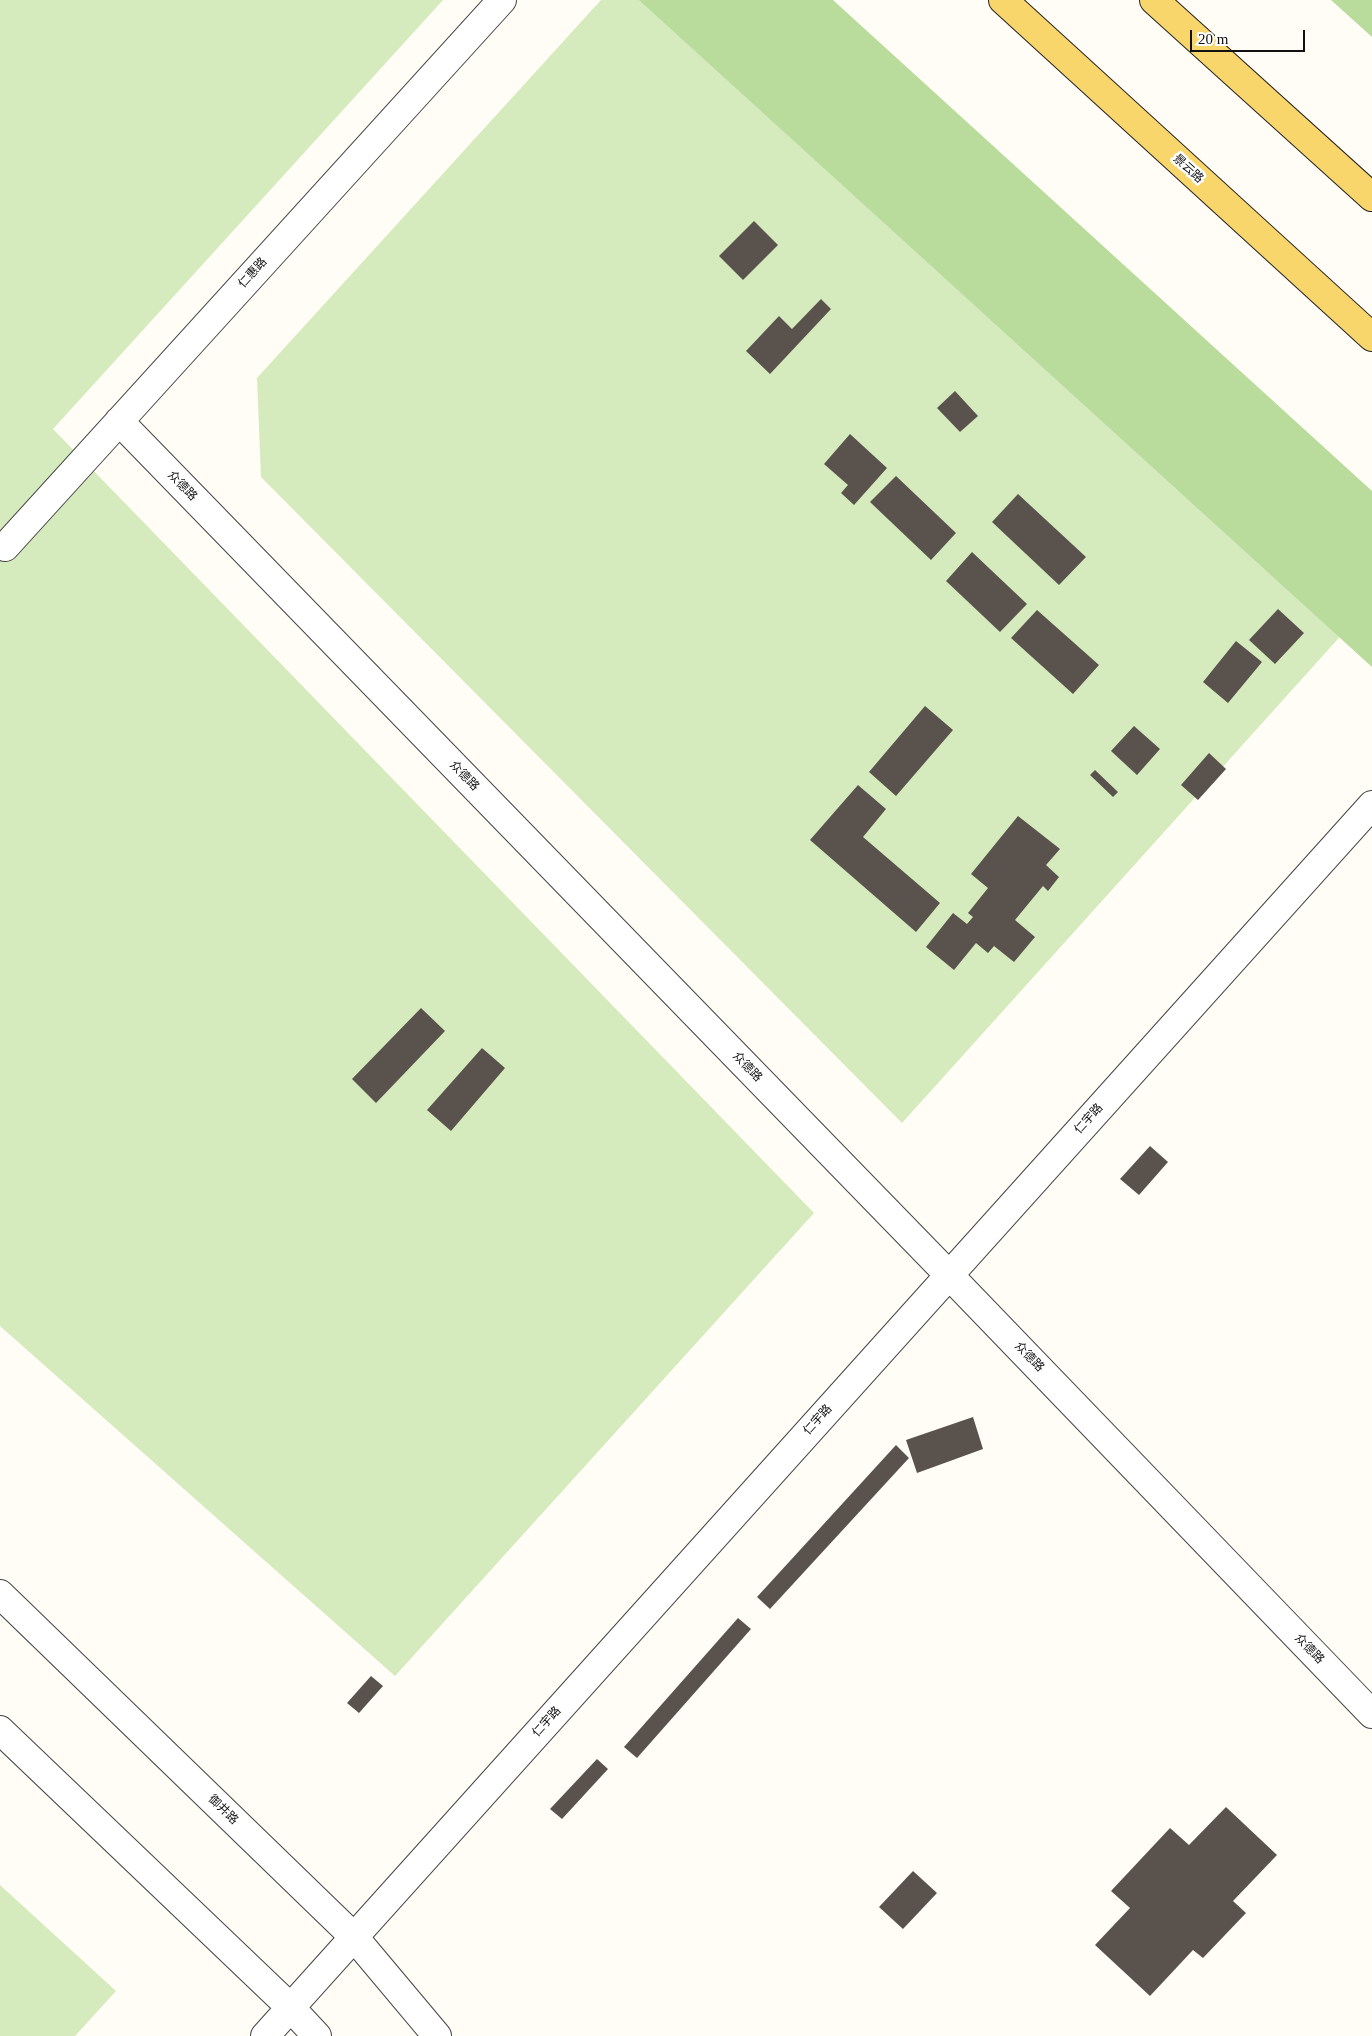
<!DOCTYPE html>
<html>
<head>
<meta charset="utf-8">
<style>
  body { margin:0 }
  #map { position:relative; width:1372px; height:2036px; overflow:hidden; background:#fffdf5; font-family:"Times New Roman",serif }
  canvas { display:block }
  .scale { position:absolute; left:1190px; top:30px; width:115px; height:22px; box-sizing:border-box; border:2px solid #111; border-top:0; padding-left:6px; font-size:15px; line-height:18px; white-space:nowrap; color:#111; -webkit-text-stroke:4px #fff; paint-order:stroke }
</style>
</head>
<body>
<div id="map">
<canvas width="1372" height="2036"></canvas>
<div class="scale">20 m</div>
</div>
<script>
const ctx = document.querySelector('canvas').getContext('2d');
ctx.lineJoin = 'round';
function fill(path, color) { ctx.fillStyle = color; ctx.fill(path, 'evenodd'); }
function stroke(path, color, width, dash) { ctx.strokeStyle = color; ctx.lineWidth = width; ctx.lineCap = dash ? 'butt' : 'round'; ctx.setLineDash(dash || []); ctx.stroke(path); }
function write(font, color, halo, rows, align = 'center') {
  ctx.font = font + ' "Times New Roman","Noto Sans SC",serif'; ctx.lineWidth = 5; ctx.setLineDash([]); ctx.textBaseline = 'middle'; ctx.strokeStyle = halo; ctx.fillStyle = color; for (const [text, x, y, turn = 0] of rows) {
    ctx.save(); ctx.translate(x, y); ctx.rotate((+turn || 0) * Math.PI / 180); ctx.textAlign = isNaN(turn) ? turn : align; if (halo) ctx.strokeText(text, 0, 0); ctx.fillText(text, 0, 0); ctx.restore();
  }
}
fill(new Path2D(`
  M0 0H443L53 429 814 1213 395 1676 0 1326Z
  M601 0H669L1355 620 902 1123 261 477 257 378Z
  M0 1885 116 1991 75 2036H0Z`), '#d5ebbd');
fill(new Path2D(`
  M639 0H833L1372 491V667Z
  M1331 0H1372V37Z`), '#b9dc9c');
fill(new Path2D(`
  M754 221 778 245 743 280 719 256Z
  M821 299 831 309 770 374 746 351 779 316 792 329Z
  M955 391 978 416 960 432 937 408Z
  M850 434 887 468 854 505 841 493 848 485 824 464Z
  M896 476 956 533 931 560 870 502Z
  M1018 494 1086 557 1059 585 992 522Z
  M972 552 1027 604 1000 632 946 581Z
  M1278 609 1304 633 1275 664 1249 640Z
  M1037 610 1099 665 1073 694 1011 638Z
  M1236 641 1262 662 1228 703 1203 682Z
  M925 706 953 730 896 796 869 772Z
  M1134 726 1160 749 1137 775 1111 751Z
  M1209 753 1226 769 1198 800 1181 785Z
  M1095 770 1118 792 1113 797 1090 775Z
  M858 785 886 809 863 837 940 903 916 932 810 840Z
  M1018 816 1060 849 1046 865 1059 877 1048 891 1043 886 1015 920 1035 937 1014 962 994 946 988 953 976 943 954 970 926 947 953 913 967 924 973 917 968 913 988 888 971 874Z
  M421 1008 445 1031 376 1103 352 1079Z
  M482 1048 505 1068 451 1131 427 1110Z
  M1150 1146 1168 1162 1139 1195 1120 1179Z
  M973 1417 983 1449 917 1473 906 1440Z
  M896 1445 909 1458 770 1609 757 1597Z
  M738 1618 751 1629 637 1758 624 1747Z
  M371 1676 383 1686 359 1713 347 1703Z
  M597 1759 608 1769 562 1819 550 1809Z
  M1226 1807 1277 1855 1233 1901 1246 1913 1203 1958 1193 1950 1150 1996 1095 1945 1130 1908 1111 1891 1170 1828 1189 1845Z
  M913 1871 937 1893 903 1929 879 1907Z`), '#5a524d');
const minor = new Path2D(`
  M119 421 949 1275 1372 1714
  M5 547 502 0
  M0 1594 354 1937 437 2036
  M0 1730 290 2007 317 2036
  M265 2036 1372 805`);
const major = new Path2D(`
  M1003 0 1372 337
  M1154 0 1372 197`);
stroke(minor, '#444', 30);
stroke(major, '#222', 30);
stroke(minor, '#fff', 28);
stroke(major, '#f9d66b', 28);
write('12px', '#111', '#fff', [
  ["景云路",1188,169,42],
  ["仁惠路",253,273,-48],
  ["众德路",182,486,46],
  ["众德路",464,776,46],
  ["众德路",747,1067,46],
  ["仁宇路",1089,1119,-48],
  ["众德路",1029,1357,46],
  ["仁宇路",818,1420,-48],
  ["众德路",1309,1649,46],
  ["仁宇路",547,1722,-48],
  ["御井路",223,1810,44]
]);
</script>
</body>
</html>
